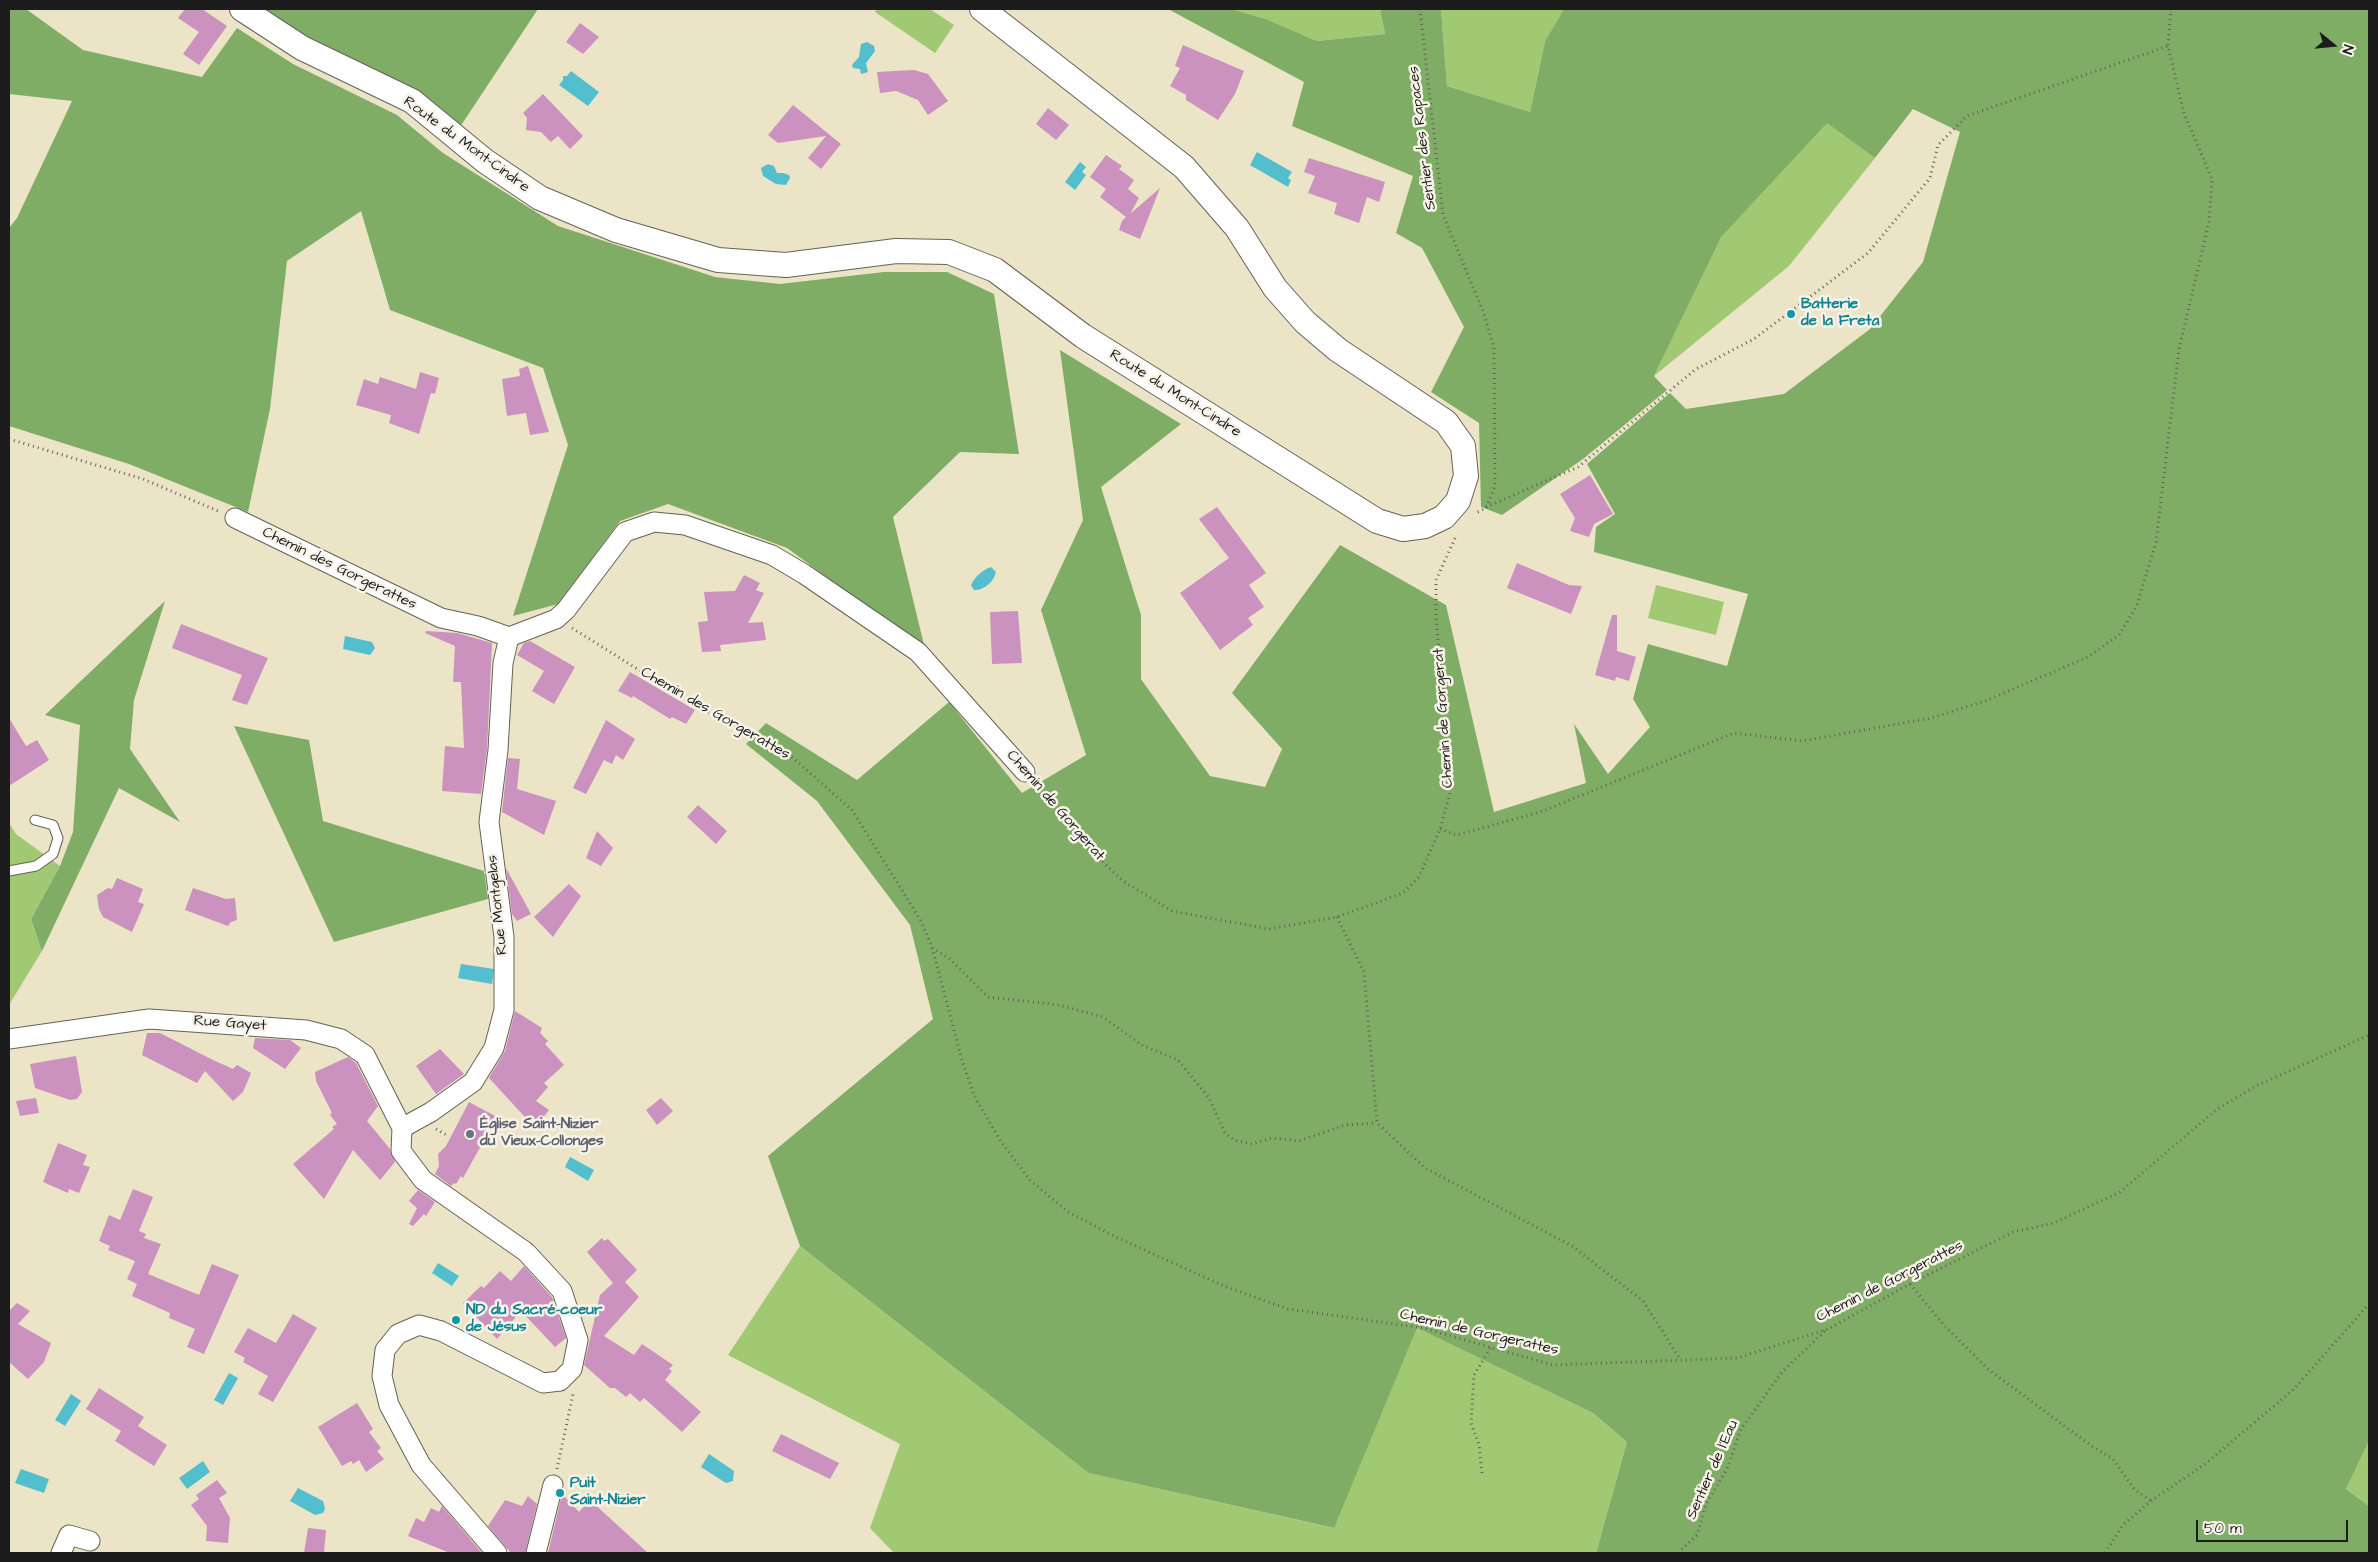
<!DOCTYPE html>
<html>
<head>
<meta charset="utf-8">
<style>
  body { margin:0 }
  #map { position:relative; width:2378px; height:1562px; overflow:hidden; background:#ebe4c6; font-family:"Architects Daughter",sans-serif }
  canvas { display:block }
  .frame { position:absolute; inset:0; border:10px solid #1c1c1c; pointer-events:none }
  .north { position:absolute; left:2308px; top:20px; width:50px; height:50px; -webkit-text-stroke:4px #f7f3e8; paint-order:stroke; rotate:107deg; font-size:14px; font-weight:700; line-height:20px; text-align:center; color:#1c1c1c }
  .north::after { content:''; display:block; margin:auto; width:18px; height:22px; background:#1c1c1c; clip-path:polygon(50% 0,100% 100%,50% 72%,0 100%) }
  .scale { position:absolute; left:2196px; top:1520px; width:152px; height:22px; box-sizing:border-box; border:2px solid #1c1c1c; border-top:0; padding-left:6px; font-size:15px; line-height:18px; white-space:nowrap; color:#1c1c1c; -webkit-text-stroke:4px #f7f3e8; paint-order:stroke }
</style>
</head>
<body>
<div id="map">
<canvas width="2378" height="1562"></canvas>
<div class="frame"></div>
<div class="north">N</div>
<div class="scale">50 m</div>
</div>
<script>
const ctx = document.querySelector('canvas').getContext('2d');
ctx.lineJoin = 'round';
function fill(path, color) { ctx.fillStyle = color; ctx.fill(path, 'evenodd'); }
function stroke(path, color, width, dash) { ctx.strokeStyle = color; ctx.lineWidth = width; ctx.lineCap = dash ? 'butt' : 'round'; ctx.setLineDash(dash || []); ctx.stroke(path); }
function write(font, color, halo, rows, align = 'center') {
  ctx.font = font + ' "Architects Daughter",sans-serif'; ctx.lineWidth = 5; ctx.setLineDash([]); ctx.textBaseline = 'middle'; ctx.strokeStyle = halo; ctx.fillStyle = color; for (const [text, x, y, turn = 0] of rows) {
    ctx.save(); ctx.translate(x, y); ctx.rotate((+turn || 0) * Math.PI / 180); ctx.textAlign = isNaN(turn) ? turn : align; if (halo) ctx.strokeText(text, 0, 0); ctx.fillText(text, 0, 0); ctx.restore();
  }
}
fill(new Path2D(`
  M877 9H930L954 25 935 53 875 12Z
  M1231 9H1380L1385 34 1317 41 1266 19Z
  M1441 9H1564L1545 41 1530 112 1447 86Z
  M1827 122 1875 158 1789 266 1654 376 1720 237Z
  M1656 585 1724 602 1716 635 1648 618Z
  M9 823 16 834 60 866 31 919 42 951 9 1005Z
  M800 1246 1090 1473 1333 1528 1417 1328 1593 1413 1627 1442 1596 1553H894L870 1528 900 1444 728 1355Z
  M2369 1441V1506L2346 1489Z`), '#a1c974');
fill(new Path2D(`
  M9 9H26L83 50 202 77 237 28 293 64 397 115 443 153 558 226 715 277 780 284 884 272H947L994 294 1019 454 960 452 893 517 925 649 787 548 668 504 620 521 558 604 513 616 568 445 543 368 390 310 361 211 287 261 270 409 248 512 129 464 9 426V228L17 218 72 101 9 94Z
  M263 9H538L460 127 408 85 308 38Z
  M1168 9H1231L1266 19 1317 41 1385 34 1380 9H1441L1447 86 1530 112 1545 41 1564 9H2369V1441L2346 1489 2369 1506V1553H1596L1627 1442 1593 1413 1417 1328 1334 1528 1089 1473 800 1246 768 1156 933 1019 910 925 817 801 746 744 766 723 857 780 949 702 1022 793 1086 755 1041 610 1083 520 1060 350 1181 424 1101 487 1141 615V679L1210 776 1265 787 1282 749 1232 693 1340 545 1446 605 1494 812 1586 783 1574 724 1608 774 1650 727 1633 699 1648 644 1727 666 1748 594 1594 552 1596 527 1615 514 1587 464 1670 393 1686 409 1784 394 1870 329 1923 262 1960 132 1913 109 1875 158 1827 123 1721 237 1654 376 1667 390 1583 459 1502 515 1481 507 1479 423 1431 392 1464 327 1422 248 1396 233 1413 176 1292 126 1304 82Z
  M165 601 134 700 130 749 180 822 119 788 42 951 31 919 60 866 73 832 80 725 45 715Z
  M234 726 309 740 323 821 484 871 488 899 334 942Z`), '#80ad66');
fill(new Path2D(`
  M867 42 874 46 875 51 866 63 868 72 861 74 860 69 853 68 852 65 859 57 861 44Z
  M571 71 599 92 588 106 559 85 563 80V76H567Z
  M1257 152 1292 172 1288 178 1291 180 1288 187 1250 165Z
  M1080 162 1086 167 1082 172 1086 175 1075 190 1065 182Z
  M768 164 774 166 777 173H783L789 175 790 178 786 185 776 184 763 176 761 168Z
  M991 567 996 572C994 582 983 591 974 590L971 585C975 577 982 570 991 567Z
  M345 636 372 642 375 648 370 655 343 649Z
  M461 964 494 969 492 984 458 978Z
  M570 1157 594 1170 588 1181 565 1167Z
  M438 1263 459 1276 452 1286 432 1273Z
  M229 1373 238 1378 223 1405 214 1400Z
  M71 1394 81 1401 65 1426 55 1420Z
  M709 1454 734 1471 733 1481 726 1483 701 1467Z
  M203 1461 210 1472 187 1489 179 1478Z
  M21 1469 49 1479 44 1493 15 1483Z
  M298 1488 323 1501 325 1509 323 1513 315 1515 290 1501Z`), '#53bece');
fill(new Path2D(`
  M185 9H202L227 26 199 65 183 54 199 32 178 18Z
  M580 23 599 37 583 54 566 42Z
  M1183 45 1244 71 1235 94 1218 120 1186 100V95L1170 86 1180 68 1175 66Z
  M914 70 928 74 948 101 928 115 918 100 896 91 880 93 877 72Z
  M543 94 583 136 570 149 558 136 551 142 541 132 526 130 527 118 523 113Z
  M793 105 841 144 821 169 808 158 826 136 778 143 768 135Z
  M1048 108 1069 125 1056 140 1036 124Z
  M1106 155 1122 166 1119 169 1134 180 1128 189 1139 198 1130 214 1160 188 1140 239 1119 230 1122 221 1126 217 1100 197 1106 189 1090 177Z
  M1309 158 1385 182 1379 202 1367 197 1359 223 1334 214 1337 203 1308 193 1315 176 1304 172Z
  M528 366 549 432 530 435 526 413 507 416 502 379 520 376 519 369Z
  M420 372 439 378 435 394 431 393 419 434 389 423 391 415 356 405 364 379 378 384 380 377 416 389Z
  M1590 475 1613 514 1594 524 1589 537 1570 531 1575 518 1560 494Z
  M1217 507 1266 573 1249 585 1264 607 1248 618 1253 625 1220 650 1180 593 1229 558 1199 519Z
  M1517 563 1569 585 1582 586 1571 614 1507 588Z
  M744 575 760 583 756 590 764 593 748 623 763 622 766 640 720 645 721 651 702 652 698 622 708 621 704 592 735 591Z
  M1018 611 1022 663 992 664 990 612Z
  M1612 615H1617V651L1636 657 1629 681 1616 677 1615 681 1595 675Z
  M181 624 268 658 247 705 232 700 242 675 172 648Z
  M426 631 457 633 492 643 487 749 481 794 442 791 445 746 464 748 461 682H453L455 646 425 633Z
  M530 641 575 667 554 704 532 691 544 671 517 655 524 643Z
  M630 672 695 710 686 724 672 717 670 719 633 696 632 698 618 691Z
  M9 718 26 746 37 740 49 760 9 786Z
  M606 720 635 739 623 760 616 755 612 764 604 760 586 794 573 788Z
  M508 758 520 759 517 789 556 801 544 835 502 812Z
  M698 805 727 831 716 844 687 817Z
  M597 831 613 848 601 866 586 858Z
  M506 868 531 914 517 921 512 914Z
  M117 878 143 889 138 902 144 904 132 932 103 917 99 909 97 895 108 888 112 889Z
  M569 884 581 896 553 937 534 917Z
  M193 888 226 899 235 898 237 920 231 922 228 926 185 910Z
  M515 1011 542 1028 540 1033 548 1041 545 1044 564 1065 544 1083 548 1087 536 1101 549 1110 535 1128 489 1078 505 1051Z
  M147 1033H160L213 1060 233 1069 237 1065 251 1073 243 1092 233 1101 205 1071 197 1083 142 1055Z
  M255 1038 290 1040 301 1048 285 1069 253 1048Z
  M440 1049 464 1074 436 1094 416 1066Z
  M76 1056 82 1092 77 1099 70 1100 35 1088 30 1064Z
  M348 1057 356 1063 378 1106 367 1121 390 1149 395 1162 380 1180 353 1150 324 1199 293 1164 334 1129 332 1127 337 1124 330 1115 332 1113 316 1081 315 1072Z
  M36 1098 39 1113 20 1116 16 1101Z
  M661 1098 673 1111 657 1125 646 1110Z
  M469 1102 497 1117 463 1178 461 1176 456 1184 454 1183 451 1186 435 1174 439 1166 438 1154 446 1146Z
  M58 1143 87 1155 83 1165 90 1167 79 1193 69 1189 68 1193 43 1182Z
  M133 1189 153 1197 139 1231 146 1234 144 1238 161 1244 148 1274 199 1295 212 1264 239 1275 204 1354 187 1347 195 1329 169 1318 170 1313 132 1296 137 1284 127 1279 135 1261 108 1250 110 1246 99 1241 109 1215 120 1220Z
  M418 1190 435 1202 426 1216 424 1214 413 1226 409 1224 417 1208 409 1201Z
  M602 1238 604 1241 608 1239 637 1270 625 1282 639 1297 604 1336 634 1355 642 1344 673 1365 669 1369 672 1371 665 1380 701 1412 682 1432 644 1398 640 1402 630 1393 626 1397 615 1388H610L584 1365 600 1295 613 1283 587 1252Z
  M524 1266 552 1297 566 1338 555 1347 521 1311 497 1339 463 1303 481 1286 484 1288 500 1271 511 1281Z
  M17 1303 30 1311 18 1324 51 1343 44 1362 28 1379 9 1362V1311Z
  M293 1314 317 1328 273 1402 258 1394 268 1376 243 1362 245 1358 234 1352 248 1328 276 1343Z
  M99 1388 144 1417 138 1426 167 1445 154 1466 115 1441 121 1431 86 1409Z
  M357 1403 373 1429 369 1432 381 1448 377 1451 384 1459 366 1472 359 1460 353 1464 351 1461 342 1466 318 1427Z
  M781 1434 839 1463 830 1479 772 1451Z
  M217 1480 227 1493 219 1498 230 1518 228 1543 206 1541 207 1526 191 1505 199 1499 196 1495Z
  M562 1494 579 1512 590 1500 648 1553H548Z
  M528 1496 537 1504 525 1553H511L488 1526 505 1500 522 1506Z
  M442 1506 482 1553H450L408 1536 416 1518 424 1522 431 1508 439 1512Z
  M308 1528 326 1530 324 1553H304Z`), '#cb92bf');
const service = new Path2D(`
  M9 871 36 866 53 854 58 838 53 825 35 820`);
const minor = new Path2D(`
  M235 518 441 618 478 626 509 637 556 619 566 610 625 532 654 522 685 525 772 555 804 574 918 652 1025 772
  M9 1039 149 1019 306 1030 341 1039 365 1055 402 1128 401 1151 423 1180 526 1252 562 1291 578 1340 572 1369 560 1381 543 1383 441 1331 419 1325 398 1334 385 1350 382 1376 389 1405 421 1465 497 1553
  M402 1128 431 1112 473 1082 494 1048 504 1010V937L489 822 498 750 503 663 509 637
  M61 1553 69 1535 90 1541
  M536 1553 553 1485`);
const tertiary = new Path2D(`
  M242 9 302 48 412 101 485 161 540 198 616 230 718 260 786 265 896 251 949 252 995 270 1083 336 1377 521 1403 529 1425 526 1444 517 1458 501 1466 476 1463 446 1446 422 1338 350 1305 322 1275 288 1237 228 1184 167 982 9`);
stroke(service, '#646258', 11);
stroke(minor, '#646258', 21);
stroke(tertiary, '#646258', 26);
stroke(new Path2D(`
  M1420 9 1443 215 1483 311 1494 347 1495 486 1486 508 1476 513
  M9 439 143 479 218 511
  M1486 507 1578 467 1696 369 1754 339 1868 253 1930 178 1938 145 1967 116 2168 46
  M572 628 693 704 786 752 852 810 921 921 932 947 962 1060 975 1098 1002 1143 1030 1180 1068 1212 1118 1238 1224 1286 1288 1309 1423 1328 1553 1365 1737 1358 1828 1329 1910 1284 2013 1232 2054 1223 2120 1192 2216 1110 2256 1086 2369 1035
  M1037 786 1086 846 1123 881 1172 911 1269 929 1337 917 1403 893 1419 877 1440 829 1451 790 1436 616V580L1456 536
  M1440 829 1457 835 1543 811 1734 733 1802 741 1931 718 1985 701 2088 657 2119 635 2137 605 2156 542 2179 349 2209 222 2212 179 2184 113 2168 46 2171 9
  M1337 917 1364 972 1377 1123 1425 1168 1572 1246 1643 1301 1680 1359
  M932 948 949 958 988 997 1059 1005 1103 1017 1142 1045 1178 1060 1209 1098 1225 1133 1234 1140 1252 1144 1272 1138 1299 1141 1345 1125 1377 1123
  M436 1129 448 1136
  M1910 1284 1943 1324 1988 1369 2093 1447 2113 1459 2134 1489 2151 1501
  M557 1469 573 1394
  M1482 1473 1479 1445 1471 1423 1474 1375 1491 1347
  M1678 1553 1697 1535 1706 1504 1727 1469 1741 1429 1782 1372 1825 1331
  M2105 1553 2123 1525 2151 1501 2205 1464 2293 1390 2369 1304`), '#646258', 3, [1, 4]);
stroke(service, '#fff', 9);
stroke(minor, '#fff', 19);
stroke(tertiary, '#fff', 24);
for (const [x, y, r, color] of [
  [1791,314,5,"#0f9aa8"],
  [470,1134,5,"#6b7280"],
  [456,1320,5,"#0f9aa8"],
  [560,1493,5,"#0f9aa8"]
]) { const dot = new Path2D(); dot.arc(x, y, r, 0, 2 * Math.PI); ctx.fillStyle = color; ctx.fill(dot); stroke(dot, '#f7f3e8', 2); }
write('15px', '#1c1c1c', '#f7f3e8', [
  ["Sentier des Rapaces",1423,138,-97],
  ["Route du Mont-Cindre",466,145,36],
  ["Route du Mont-Cindre",1175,394,32],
  ["Chemin des Gorgerattes",339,569,26],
  ["Chemin des Gorgerattes",715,714,30],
  ["Chemin de Gorgerat",1444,718,-94],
  ["Chemin de Gorgerat",1055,806,49],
  ["Rue Montgelas",498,905,-96],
  ["Rue Gayet",230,1024,4],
  ["Chemin de Gorgerattes",1890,1282,-27],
  ["Chemin de Gorgerattes",1479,1333,13],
  ["Sentier de l'Eau",1713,1470,-66]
]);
write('bold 15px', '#0d838f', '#f7f3e8', [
  ["Batterie",1801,305],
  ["de la Freta",1801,322],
  ["ND du Sacré-coeur",466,1311],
  ["de Jésus",466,1328],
  ["Puit",570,1484],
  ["Saint-Nizier",570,1501]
], 'left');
write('bold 15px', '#5b616d', '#f7f3e8', [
  ["Église Saint-Nizier",480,1125],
  ["du Vieux-Collonges",480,1142]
], 'left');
</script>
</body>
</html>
